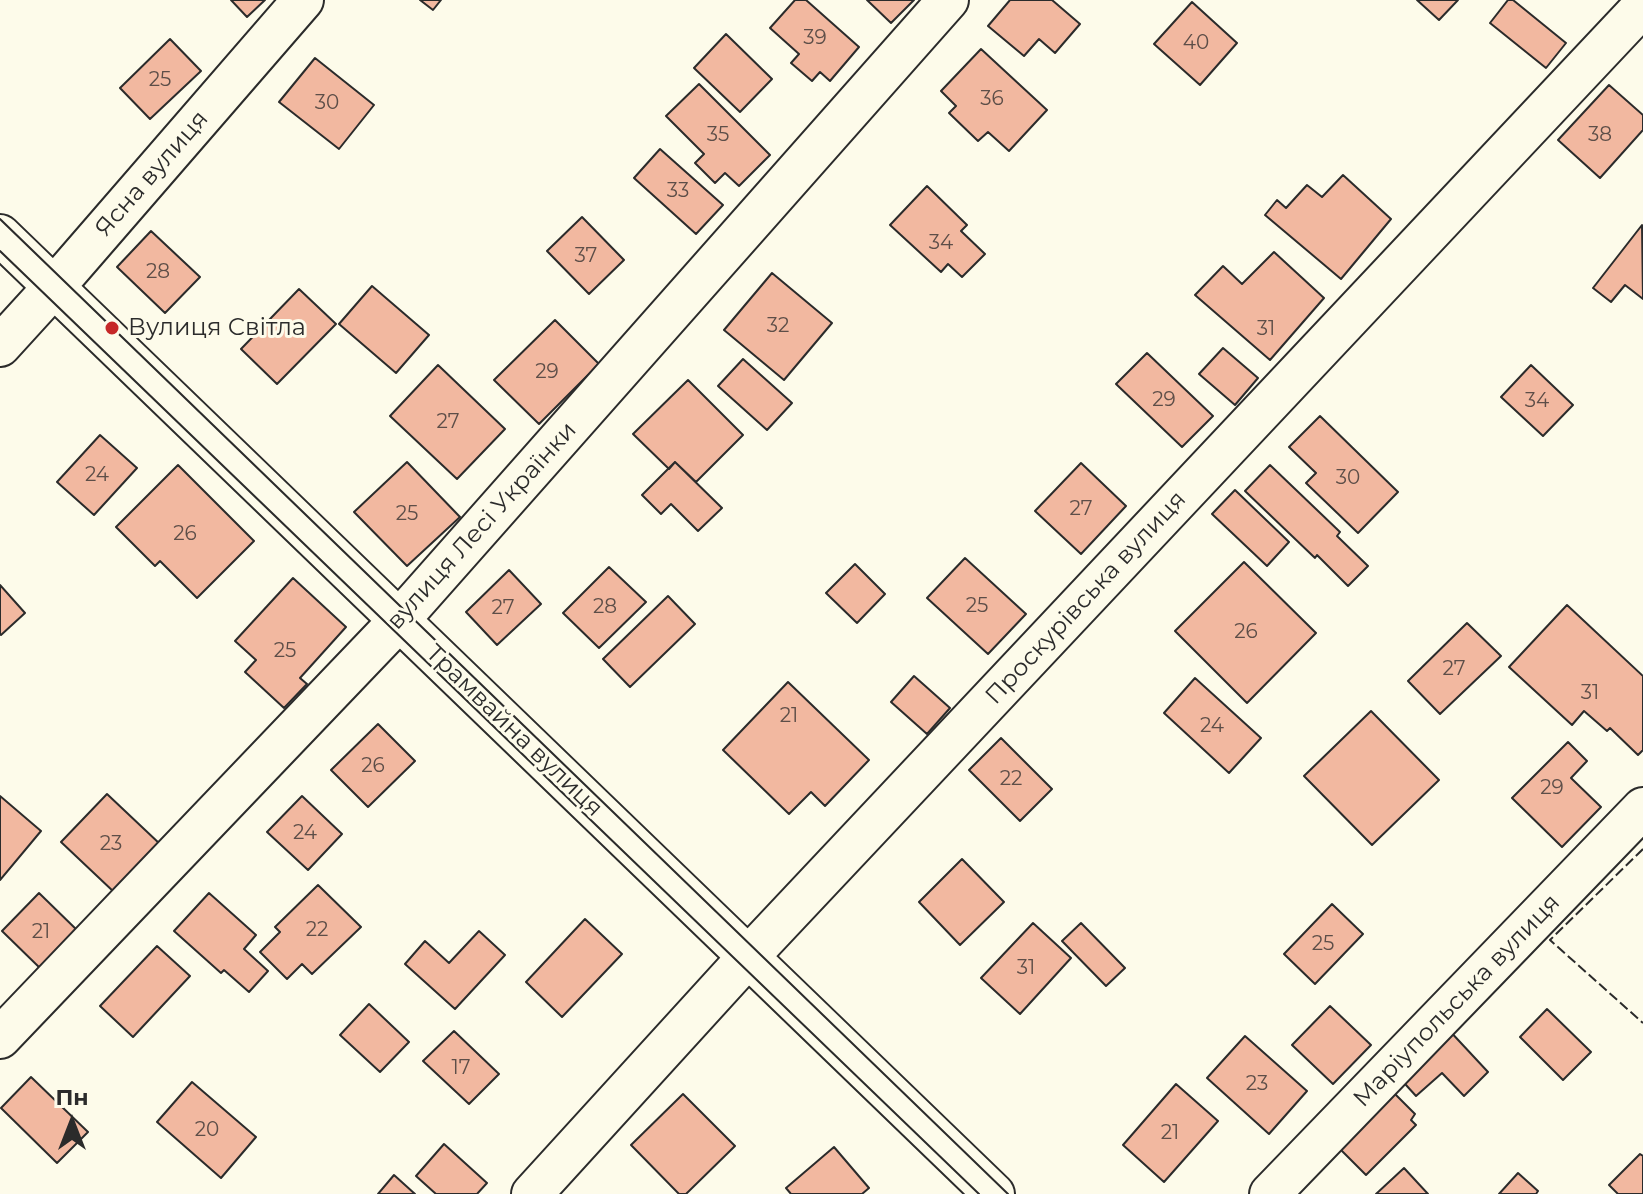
<!DOCTYPE html>
<html>
<head>
<meta charset="utf-8">
<style>
  body { margin:0 }
  #map { position:relative; width:1643px; height:1194px; overflow:hidden; background:#fdfbea; font-family:Montserrat,sans-serif }
  canvas { display:block }
  .north { position:absolute; left:32px; top:1082px; width:80px; height:80px; -webkit-text-stroke:6px #fdfbea; paint-order:stroke; rotate:0deg; font-size:22px; font-weight:700; line-height:32px; text-align:center; color:#2b2b2b }
  .north::after { content:''; display:block; margin:auto; width:28px; height:36px; background:#2b2b2b; clip-path:polygon(50% 0,100% 100%,50% 72%,0 100%) }
</style>
</head>
<body>
<div id="map">
<canvas width="1643" height="1194"></canvas>
<div class="north">Пн</div>
</div>
<script>
const ctx = document.querySelector('canvas').getContext('2d');
ctx.lineJoin = 'round';
function fill(path, color) { ctx.fillStyle = color; ctx.fill(path, 'evenodd'); }
function stroke(path, color, width, dash) { ctx.strokeStyle = color; ctx.lineWidth = width; ctx.lineCap = dash ? 'butt' : 'round'; ctx.setLineDash(dash || []); ctx.stroke(path); }
function write(font, color, halo, rows, align = 'center') {
  ctx.font = font + ' Montserrat,sans-serif'; ctx.lineWidth = 6; ctx.setLineDash([]); ctx.textBaseline = 'middle'; ctx.strokeStyle = halo; ctx.fillStyle = color; for (const [text, x, y, turn = 0] of rows) {
    ctx.save(); ctx.translate(x, y); ctx.rotate((+turn || 0) * Math.PI / 180); ctx.textAlign = isNaN(turn) ? turn : align; if (halo) ctx.strokeText(text, 0, 0); ctx.fillText(text, 0, 0); ctx.restore();
  }
}
const building = new Path2D(`
  M231 0H265L247 17Z
  M420 0H441L433 10Z
  M795 0H806L859 47 830 81 820 72 812 81 791 63 799 54 770 28Z
  M867 0H914L891 23Z
  M1010 0H1052L1080 24 1055 53 1039 39 1024 56 988 26Z
  M1417 0H1458L1439 20Z
  M1508 0H1513L1566 43 1546 68 1490 23Z
  M1192 2 1237 43 1200 85 1154 44Z
  M726 34 772 79 740 112 694 68Z
  M170 39 201 71 150 119 120 88Z
  M981 49 1047 110 1009 151 988 132 978 141 949 113 956 106 941 91Z
  M315 58 374 105 339 149 279 102Z
  M699 84 770 155 739 186 725 173 715 183 695 163 704 154 666 116Z
  M1609 85 1643 115V130L1600 178 1558 140Z
  M660 149 723 205 696 234 634 178Z
  M1343 175 1391 219 1341 279 1265 215 1277 200 1286 208 1307 185 1322 197Z
  M927 186 967 225 961 231 985 254 962 277 948 264 941 272 890 225Z
  M582 217 624 260 589 294 547 251Z
  M1642 225 1643 299 1625 285 1611 302 1593 288Z
  M151 231 200 277 165 313 117 267Z
  M1274 252 1324 298 1270 360 1195 295 1223 266 1242 284Z
  M772 273 832 323 784 380 724 330Z
  M372 286 429 335 396 373 339 324Z
  M299 289 336 324 277 384 241 349Z
  M555 320 599 364 539 424 494 380Z
  M1223 348 1258 378 1235 405 1199 374Z
  M1147 353 1213 416 1182 447 1116 384Z
  M743 359 792 403 767 430 718 386Z
  M438 365 505 429 457 479 390 416Z
  M1531 365 1573 405 1543 436 1501 397Z
  M688 380 743 435 696 482 675 462 669 469 633 434Z
  M1320 416 1398 492 1358 533 1306 483 1316 473 1289 447Z
  M100 435 137 468 94 515 57 482Z
  M407 462 460 517 407 566 354 512Z
  M675 462 722 508 698 531 671 504 661 514 642 495Z
  M1081 463 1126 506 1081 554 1035 511Z
  M178 465 254 541 197 598 160 561 155 566 116 527Z
  M1270 465 1340 532 1337 536 1368 566 1348 586 1317 555 1315 558 1245 491Z
  M1235 490 1289 542 1267 566 1212 514Z
  M965 558 1026 614 988 654 927 598Z
  M1244 562 1316 633 1247 703 1175 631Z
  M855 564 885 594 857 623 826 593Z
  M609 567 646 602 599 648 563 613Z
  M509 570 541 604 497 645 466 612Z
  M293 578 346 627 300 678 307 684 284 708 245 672 256 660 235 641Z
  M0 585 25 613 1 635 0 634Z
  M668 596 695 624 630 687 603 659Z
  M1567 605 1643 676V750L1638 755 1610 728 1607 731 1584 711 1572 725 1509 667Z
  M1467 623 1501 656 1440 714 1408 681Z
  M914 676 950 708 927 734 891 702Z
  M1195 678 1261 738 1229 773 1164 713Z
  M788 682 869 760 825 806 811 792 789 814 723 750Z
  M1371 711 1439 780 1372 845 1304 776Z
  M378 724 415 761 368 807 331 770Z
  M1001 738 1052 789 1020 821 969 770Z
  M1568 742 1587 761 1571 778 1601 807 1562 847 1512 798Z
  M107 794 161 845 115 893 61 842Z
  M0 796 41 831 0 880Z
  M302 796 342 834 308 870 267 832Z
  M962 859 1004 902 960 945 919 902Z
  M318 885 361 927 312 974 302 964 287 979 260 952 280 932 275 927Z
  M39 893 80 933 43 971 2 931Z
  M209 893 256 935 244 949 268 971 249 992 224 970 221 973 174 931Z
  M1332 904 1363 934 1315 984 1284 954Z
  M585 919 622 954 562 1017 526 982Z
  M1033 923 1071 958 1020 1014 981 978Z
  M1081 923 1125 968 1106 986 1062 941Z
  M479 931 505 955 455 1009 405 964 425 941 449 963Z
  M157 946 190 976 133 1037 100 1006Z
  M369 1004 409 1042 380 1072 340 1035Z
  M1330 1006 1371 1045 1333 1084 1292 1045Z
  M1547 1009 1591 1052 1563 1080 1520 1037Z
  M1447 1028 1488 1072 1464 1096 1442 1073 1416 1096 1396 1074Z
  M454 1031 499 1074 469 1104 423 1061Z
  M1245 1036 1307 1091 1269 1134 1207 1078Z
  M31 1077 88 1132 57 1163 1 1108Z
  M192 1082 256 1137 221 1178 157 1122Z
  M1176 1084 1218 1121 1164 1182 1123 1145Z
  M1389 1088 1415 1114 1411 1120 1416 1125 1366 1175 1334 1143Z
  M683 1094 735 1146 686 1194H679L631 1145Z
  M444 1144 487 1183 477 1194H436L416 1176Z
  M834 1147 869 1188 862 1194H791L786 1188Z
  M1640 1154 1643 1156V1194H1618L1609 1185Z
  M1404 1168 1428 1194H1376Z
  M1518 1173 1538 1191 1536 1194H1499Z
  M394 1175 415 1194H378Z`);
fill(building, '#f2b8a0');
stroke(building, '#2b2b2b', 2);
const street = new Path2D(`
  M0 235 994 1194
  M0 346 62 278 303 0
  M0 1038 392 628 948 0
  M532 1194 748 957 1643 6
  M1270 1194 1643 808`);
stroke(street, '#2b2b2b', 44);
stroke(street, '#fdfbea', 40);
stroke(new Path2D(`
  M0 219 1008 1194
  M0 251 979 1194`), '#2b2b2b', 2);
stroke(new Path2D(`
  M1643 849 1550 940 1643 1023`), '#2b2b2b', 2, [10, 4]);
for (const [x, y, r, color] of [
  [112,328,8,"#c62828"]
]) { const dot = new Path2D(); dot.arc(x, y, r, 0, 2 * Math.PI); ctx.fillStyle = color; ctx.fill(dot); stroke(dot, '#fdfbea', 3); }
write('20px', '#5d4e48', null, [
  ["39",815,38],
  ["40",1196,43],
  ["25",160,80],
  ["36",992,99],
  ["30",327,103],
  ["35",718,135],
  ["38",1600,135],
  ["33",678,191],
  ["34",941,243],
  ["37",586,256],
  ["28",158,272],
  ["32",778,326],
  ["31",1266,329],
  ["29",547,372],
  ["29",1164,400],
  ["34",1537,401],
  ["27",448,422],
  ["24",97,475],
  ["30",1348,478],
  ["27",1081,509],
  ["25",407,514],
  ["26",185,534],
  ["25",977,606],
  ["28",605,607],
  ["27",503,608],
  ["26",1246,632],
  ["25",285,651],
  ["27",1454,669],
  ["31",1590,693],
  ["21",789,716],
  ["24",1212,726],
  ["26",373,766],
  ["22",1011,779],
  ["29",1552,788],
  ["24",305,833],
  ["23",111,844],
  ["22",317,930],
  ["21",41,932],
  ["25",1323,944],
  ["31",1026,968],
  ["17",461,1068],
  ["23",1257,1084],
  ["20",207,1130],
  ["21",1170,1133]
]);
write('24px', '#2b2b2b', '#fdfbea', [
  ["Ясна вулиця",152,174,-49],
  ["вулиця Лесі Українки",482,526,-48],
  ["Проскурівська вулиця",1086,598,-47],
  ["Трамвайна вулиця",514,731,44],
  ["Маріупольська вулиця",1457,1001,-46]
]);
write('24px', '#2b2b2b', '#fdfbea', [
  ["Вулиця Світла",128,328]
], 'left');
</script>
</body>
</html>
